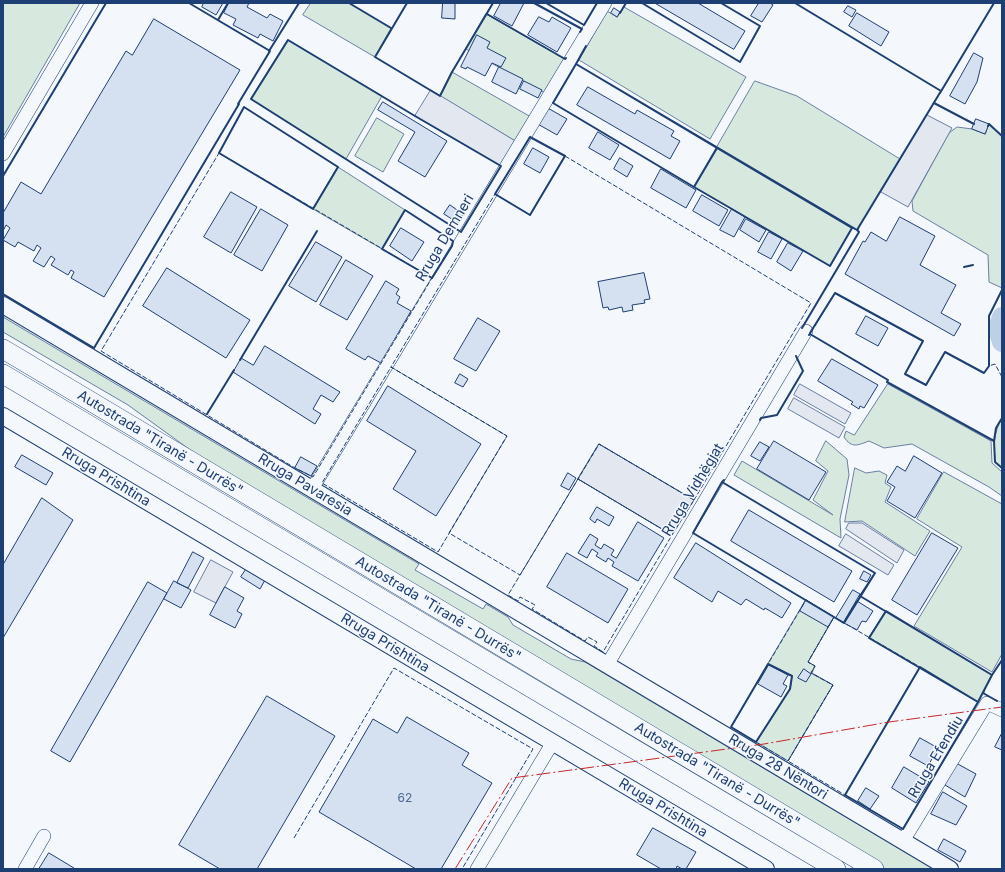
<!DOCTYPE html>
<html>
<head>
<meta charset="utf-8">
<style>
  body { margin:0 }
  #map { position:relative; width:1005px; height:872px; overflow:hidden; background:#f4f7fb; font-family:Inter,sans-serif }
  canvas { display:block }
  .frame { position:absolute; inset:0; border:4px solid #1d3f73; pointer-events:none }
</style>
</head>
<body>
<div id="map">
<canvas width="1005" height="872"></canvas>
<div class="frame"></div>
</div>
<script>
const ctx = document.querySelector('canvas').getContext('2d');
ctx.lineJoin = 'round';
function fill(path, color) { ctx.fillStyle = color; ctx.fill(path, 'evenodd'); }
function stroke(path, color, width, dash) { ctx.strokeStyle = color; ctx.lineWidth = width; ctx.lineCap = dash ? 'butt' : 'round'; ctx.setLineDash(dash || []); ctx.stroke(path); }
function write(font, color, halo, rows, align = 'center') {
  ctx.font = font + ' Inter,sans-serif'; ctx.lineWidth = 3; ctx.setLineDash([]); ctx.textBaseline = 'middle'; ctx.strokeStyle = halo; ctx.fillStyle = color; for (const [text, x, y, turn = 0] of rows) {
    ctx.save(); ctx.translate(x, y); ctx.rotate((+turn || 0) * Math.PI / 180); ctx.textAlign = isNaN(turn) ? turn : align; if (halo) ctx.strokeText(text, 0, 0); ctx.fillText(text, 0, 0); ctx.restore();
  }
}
const green = new Path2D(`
  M3 3H80L3 137Z
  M311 3H349L391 28 375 57 303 15Z
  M624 7 746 77 710 139 579 60 607 11 617 17Z
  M486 14 565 59 545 93 466 49Z
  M288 40 382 96 346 159 251 99Z
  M452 72 531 117 517 142 440 96Z
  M755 81 797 96 900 159 857 230 852 228 830 266 694 187Z
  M377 118 404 134 383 172 355 156Z
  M989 124 1002 136V288L989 282 988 255 913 211 912 201 949 133 957 127 972 129 985 134Z
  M338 167 405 210 382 249 313 209Z
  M3 317 419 564 415 570 483 609 486 604 508 617 513 625 571 659 585 662 933 869H885L225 475 128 405 3 332Z
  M888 384 991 441 992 463 1002 472V496L989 487 912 444 884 448 869 441C858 445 852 449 844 437L846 431 854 435Z
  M1002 418V468L995 462C994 444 993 434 1002 418Z
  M826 441 847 459 849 475 840 519 841 538 734 475 742 461 833 515 813 500 828 471 816 461Z
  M855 468 866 473 879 471 887 475 885 483 891 487 885 502 930 531 915 556 862 521 845 522Z
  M944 472 1002 504V654L992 672 914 626 962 547 917 519Z
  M806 600 834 617 808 662 815 666 812 673 833 685 788 761 756 742 790 689 792 676 768 664Z
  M886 611 992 675 978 702 869 638Z`);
fill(green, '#d7e8df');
stroke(green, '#687fa3', 1);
const parking = new Path2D(`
  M431 90 517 142 501 166 415 116Z
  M927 115 952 128 908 207 881 192Z
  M800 384 851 413 845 424 794 395Z
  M794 398 845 427 839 438 788 409Z
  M599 444 694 500 672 535 578 479Z
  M849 523H862L904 550 897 563 846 529Z
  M846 534 894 565 888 575 839 546Z
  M211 560 233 572 216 603 194 592Z`);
fill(parking, '#e3e8f0');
stroke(parking, '#687fa3', 1);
stroke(new Path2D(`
  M1002 317 998 329 1002 342`), '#bed0e5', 20);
const building = new Path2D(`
  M204 3H223L216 15 202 7Z
  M229 3H249L247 7 267 18 270 14 283 21 273 41 260 34 258 38 233 25 236 19 224 13Z
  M443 3H455V19L442 18Z
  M501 3H524L512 26 494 16Z
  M655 3H698L745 31 734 49Z
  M759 3H770L773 5 762 22 751 16Z
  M848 6 856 10 852 17 844 12Z
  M614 8 620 12 617 17 611 13Z
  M857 13 889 32 881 46 849 26Z
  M539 17 549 22 552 17 571 28 557 52 528 35Z
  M154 19 240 70 104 297 71 278 74 272 71 270 68 275 51 265 55 259 51 256 44 267 33 261 41 248 37 245 34 251 18 242 15 247 3 240 10 228 6 225 3 231V213L21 182 41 194 126 51 132 55Z
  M477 35 490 42 487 48 506 58 501 67 492 63 485 76 467 67 466 69 461 67Z
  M974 53 983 58 977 82 965 104 950 96Z
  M499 67 523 79 516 94 492 82Z
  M524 81 542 90 538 98 520 89Z
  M588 87 635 114 637 110 674 131 671 136 680 141 670 159 577 105Z
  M383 102 447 141 425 177 398 161 415 132 378 110Z
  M546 107 567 119 557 135 536 123Z
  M976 119 989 124 985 134 972 129Z
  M598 132 619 145 610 160 589 148Z
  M533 148 549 157 540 173 524 164Z
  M620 158 633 166 627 177 614 169Z
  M661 169 696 190 686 208 651 188Z
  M231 192 257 207 231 253 204 237Z
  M702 195 728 210 719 226 693 211Z
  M450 205 463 214 458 223 444 214Z
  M261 209 288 225 262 271 234 255Z
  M732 209 745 217 734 237 720 230Z
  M900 217 935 236 920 265 956 285 941 313 961 324 954 336 845 274 863 241 865 242 871 232 886 241Z
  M746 219 766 230 759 242 740 230Z
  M401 228 424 242 412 261 390 246Z
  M769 232 782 239 771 259 758 252Z
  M316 242 342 257 316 302 289 286Z
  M788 243 803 251 791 271 777 262Z
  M346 260 373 276 347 320 320 305Z
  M167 268 250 320 226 358 143 306Z
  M644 273 650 299 644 300 645 303 632 305 633 310 623 312 622 307 609 310 608 307 603 308 598 282Z
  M386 281 399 289 396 294 400 297 397 303 411 311 381 363 368 356 365 360 346 349Z
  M866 316 888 328 878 346 856 334Z
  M478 318 500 331 476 371 454 359Z
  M265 346 340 392 333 402 321 395 313 409 321 414 315 424 233 372 241 358 253 365Z
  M832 359 878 385 864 408 860 406 859 409 851 404 853 402 818 381Z
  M460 374 468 379 463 387 455 383Z
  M388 386 481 444 436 516 393 489 416 451 367 421Z
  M774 441 826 472 809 500 757 469Z
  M760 442 769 447 760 461 751 456Z
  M22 455 53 473 46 485 15 467Z
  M914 456 942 473 915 518 887 501 895 487 887 482 897 466 905 471Z
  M301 457 317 466 311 476 295 468Z
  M568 473 576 478 569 490 561 486Z
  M42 498 73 520 3 638V565Z
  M597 507 614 517 609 526 597 519 595 523 590 519Z
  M749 510 852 571 834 602 731 541Z
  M638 522 664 538 638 581 612 566 614 562 608 558 606 562 596 556 598 553 592 549 587 558 578 553 590 534 598 539 595 545 601 549 604 544 614 550 611 555 616 558Z
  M932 533 958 548 917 615 892 600Z
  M696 543 791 603 782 618 765 608 764 610 746 599 741 605 718 591 712 602 674 578Z
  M193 552 204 558 188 588 177 583Z
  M567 553 628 589 608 623 547 587Z
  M247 568 265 580 260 589 241 577Z
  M864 571 871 575 867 582 860 579Z
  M174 581 191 590 181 608 164 599Z
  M148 582 167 593 70 762 51 751Z
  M225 587 244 598 237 611 242 614 235 628 210 615Z
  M853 590 860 594 843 623 836 618Z
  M806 600 834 617 828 627 800 611Z
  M857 601 873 611 866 622 862 621 857 630 844 623Z
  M769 665 788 675 783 684 787 686 781 697 758 684Z
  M804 669 811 674 806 682 798 678Z
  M267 696 335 736 257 869H220L179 845Z
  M407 717 469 753 462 765 492 783 441 869H416L319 812 373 719 397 733Z
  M1002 733V750L995 747Z
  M920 738 938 748 928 766 910 756Z
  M956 763 976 774 965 797 945 785Z
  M904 767 929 782 916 803 892 788Z
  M866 788 879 796 870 809 858 801Z
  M943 792 967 806 956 825 931 814Z
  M653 828 696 852 686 869H682L677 866 676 869H661L637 855Z
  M944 839 966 851 960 862 938 850Z
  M49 853 74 868 73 869H39Z`);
fill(building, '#d5e0f0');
stroke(building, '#1d3f73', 1);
const minor = new Path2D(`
  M3 154 92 3
  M312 489 605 3
  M607 665 806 331
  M903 841 987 703 1002 710
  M25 869 44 836
  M477 869 553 742`);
const major = new Path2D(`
  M3 305 950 869
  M3 416 766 869`);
const highway = new Path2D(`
  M3 349 874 869
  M3 374 836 869`);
stroke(minor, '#1d3f73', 14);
stroke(major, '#1d3f73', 18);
stroke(highway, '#1d3f73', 20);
stroke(minor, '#f4f7fb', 13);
stroke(major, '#f4f7fb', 16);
stroke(highway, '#f4f7fb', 19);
stroke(new Path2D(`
  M219 153 432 278 313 477 295 468 101 351Z
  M565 156 811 303 694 500 599 444 520 575 449 533 507 436 391 367 495 194 530 215Z
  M391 367 507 436 438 552 322 483Z
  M1002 377 995 364 989 366 984 373 945 352 926 385 905 374 923 341 835 293 810 334 888 380 887 382 994 441 996 428 1002 418
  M599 444 694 500 672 535 578 479Z
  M578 479 672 535 603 652 594 646 597 642 588 637 585 641 532 609 535 605 520 597 518 601 508 595Z
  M806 600 834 617 808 662 815 666 811 673 833 685 788 761 756 742 790 689 792 676 768 664Z
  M834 617 920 667 845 795 788 761 833 685 811 673 815 666 808 662Z
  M294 838 394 668 533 749 462 869`), '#1d3f73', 1, [5, 2]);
stroke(new Path2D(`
  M349 3 391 28
  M407 3 375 57 440 96 452 72 493 3
  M534 3 582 29 580 32
  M546 3 584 25 597 3
  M642 3 740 62 760 26 721 3
  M620 13 626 3
  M487 14 565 59 566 58
  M218 20 228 3
  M288 40 415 116 501 166 461 232 251 99Z
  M586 46 576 64 857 230 941 91 795 3
  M269 51 299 3
  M576 64 717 148 694 187 553 103Z
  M940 93 994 3
  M933 104 934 103 974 124
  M244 107 338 167 313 209 219 153Z
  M988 126 989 124 1002 136
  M530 137 565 156 530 215 495 194Z
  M717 148 852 228 830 266 694 187Z
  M3 176 106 3
  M405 210 453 241 452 246 432 278 382 249Z
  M964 267 973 265
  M3 294 94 348 239 104H238L270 51 189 3
  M802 328 859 232 857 230 858 229
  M810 333 835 293 923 341 905 374 926 385 945 352 984 373 989 366V316L1002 290
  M809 335 810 334 888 380 887 382 994 441 995 462 1002 468
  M240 360 317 231
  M207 414 234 370
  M760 420 761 418 777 415 803 371 796 356
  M994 441 996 428 1002 418
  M724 480 722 482 875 573 860 596 992 675 1002 660
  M722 482 875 573 844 623 693 533Z
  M886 611 992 675 978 702 869 638Z
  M768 664 792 676 790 689 756 742 731 727Z
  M920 667 978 702 903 829 845 795Z
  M984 691 983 693 997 701`), '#1d3f73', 2);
stroke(new Path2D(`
  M455 869 512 778 764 744 889 722 1002 707
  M998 869H1001`), '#c62828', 1, [14, 3, 2, 3]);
write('12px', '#4b6792', null, [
  ["62",405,798]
]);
write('14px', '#1d3f73', '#f4f7fb', [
  ["Rruga Demneri",445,238,-59],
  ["Autostrada \"Tiranë - Durrës\"",160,443,31],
  ["Rruga Prishtina",106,477,31],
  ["Rruga Pavaresia",305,485,31],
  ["Rruga Vidhëgjat",693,490,-59],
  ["Autostrada \"Tiranë - Durrës\"",438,609,31],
  ["Rruga Prishtina",385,643,31],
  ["Rruga Efendiu",936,757,-59],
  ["Rruga 28 Nëntori",778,767,31],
  ["Autostrada \"Tiranë - Durrës\"",717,775,31],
  ["Rruga Prishtina",663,808,31]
]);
</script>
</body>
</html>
